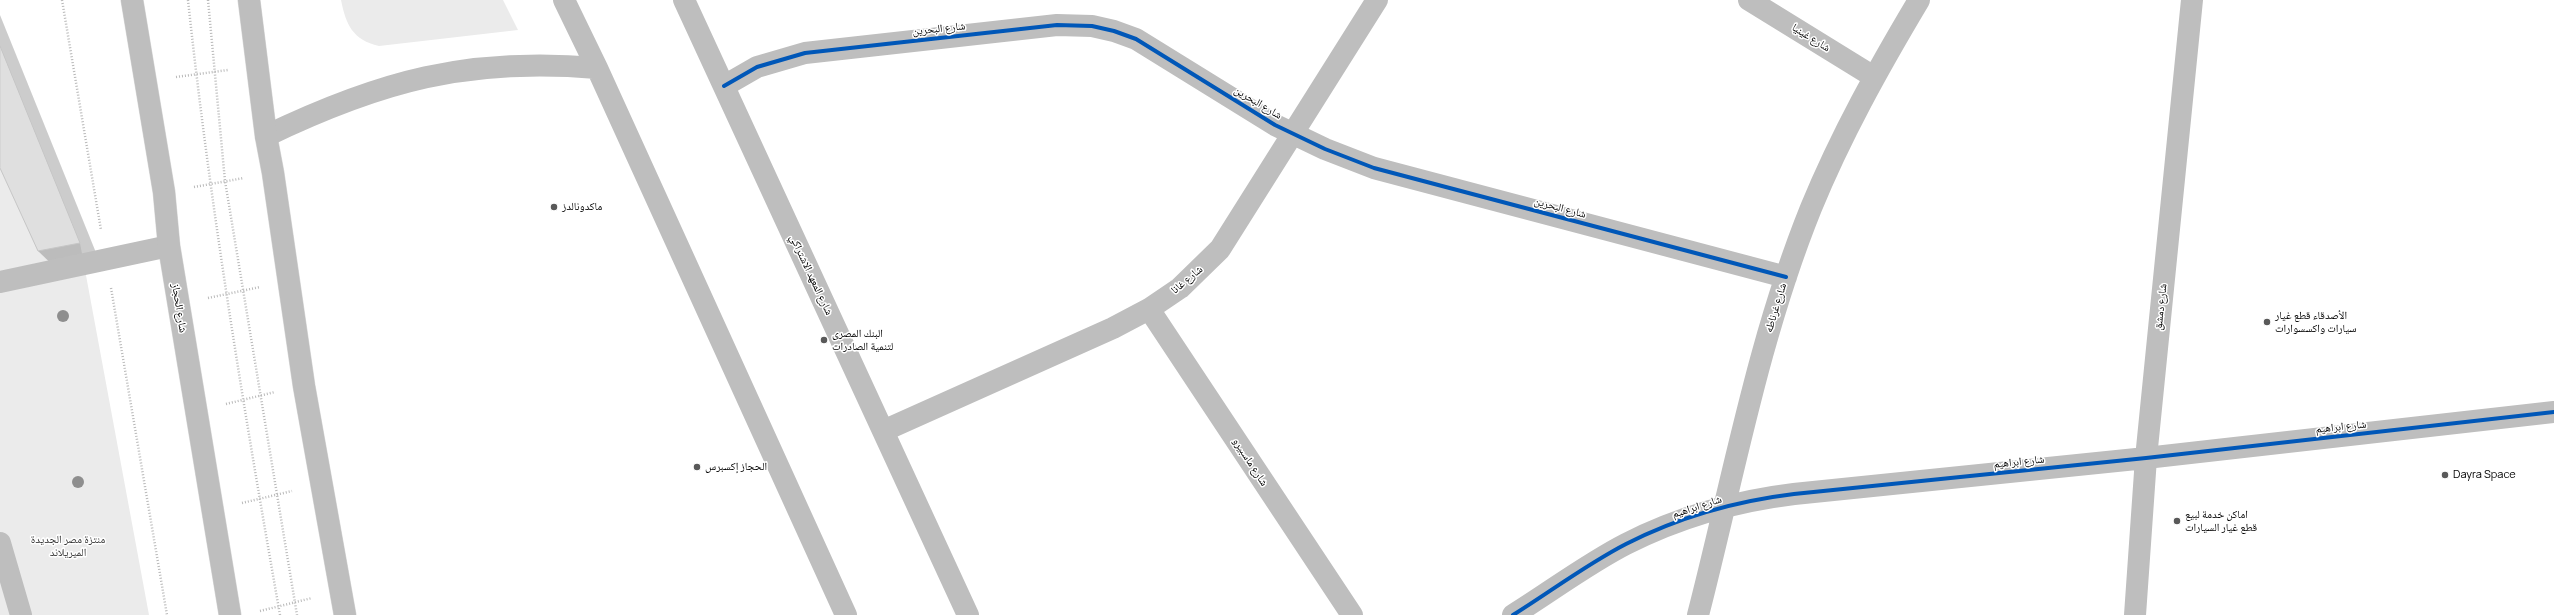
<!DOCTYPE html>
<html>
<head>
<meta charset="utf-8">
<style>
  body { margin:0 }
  canvas { display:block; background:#fff }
</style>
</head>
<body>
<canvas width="2554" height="615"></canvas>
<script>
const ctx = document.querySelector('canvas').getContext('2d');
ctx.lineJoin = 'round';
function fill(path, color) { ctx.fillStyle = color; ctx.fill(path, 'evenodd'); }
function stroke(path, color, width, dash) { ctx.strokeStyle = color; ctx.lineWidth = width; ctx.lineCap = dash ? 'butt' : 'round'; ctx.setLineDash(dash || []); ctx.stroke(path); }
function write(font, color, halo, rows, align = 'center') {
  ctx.font = font + ' Manrope,"Noto Naskh Arabic",sans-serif'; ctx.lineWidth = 3; ctx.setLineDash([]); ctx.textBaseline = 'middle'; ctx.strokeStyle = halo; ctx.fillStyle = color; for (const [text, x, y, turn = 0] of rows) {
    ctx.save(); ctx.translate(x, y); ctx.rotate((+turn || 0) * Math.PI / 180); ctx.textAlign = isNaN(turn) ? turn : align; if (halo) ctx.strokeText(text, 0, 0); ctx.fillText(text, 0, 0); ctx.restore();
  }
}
fill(new Path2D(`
  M341 0H503L518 30 379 46C353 40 346 25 341 0Z
  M0 46 80 243 149 615H0Z`), '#ebebeb');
fill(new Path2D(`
  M0 15 101 265 60 272 38 251 0 164Z`), '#0003');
const building = new Path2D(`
  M0 46 80 243 38 251 0 168Z`);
fill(building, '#dfdfdf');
stroke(building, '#c6c6c6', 1);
const major = new Path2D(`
  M132 0 164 192 169 246 230 615
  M249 0 266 136 273 173 304 386 345 615`);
stroke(major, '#dbdbdb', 23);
stroke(new Path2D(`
  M62 0 101 230
  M188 0C210 206 244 411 280 615
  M208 0 225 181 297 615
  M176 77 228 70
  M194 187 244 178
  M111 288 167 615
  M208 298 260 287
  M226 404 275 392
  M242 503 292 491
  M260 611 312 598`), '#b9b9b9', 2.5, [1, 2]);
stroke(new Path2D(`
  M564 0 597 68 846 615
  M684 0 968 615
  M1749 0 1874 77
  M724 86 757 67 805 53 1057 25 1092 26 1114 31 1136 39 1275 125 1325 149 1374 168 1786 277
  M266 136C380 81 468 57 597 68
  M0 282 169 246
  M1149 309 1352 615
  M883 431 1113 328 1149 309 1180 288 1220 249 1377 0
  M0 543 21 615
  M1513 615C1550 592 1587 564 1626 544 1679 517 1736 501 1794 494L2146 458 2554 412
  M1698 615C1733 479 1758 339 1811 208 1841 135 1879 67 1919 0
  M2135 615 2146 458 2192 0`), '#bebebe', 22);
stroke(major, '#bebebe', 22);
stroke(new Path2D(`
  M724 86 757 67 805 53 1057 25 1092 26 1114 31 1136 39 1275 125 1325 149 1374 168 1786 277
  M1513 615C1550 592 1587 564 1626 544 1679 517 1736 501 1794 494L2146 458 2554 412`), '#0057b8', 4);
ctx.fillStyle = '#8e8e8e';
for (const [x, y] of [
  [63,316],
  [78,482]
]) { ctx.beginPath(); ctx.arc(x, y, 6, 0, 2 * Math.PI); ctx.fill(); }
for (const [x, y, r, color] of [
  [554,207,4,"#595959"],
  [2267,322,4,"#595959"],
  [824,340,4,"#595959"],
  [697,467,4,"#595959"],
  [2445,475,4,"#595959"],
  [2177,521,4,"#595959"]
]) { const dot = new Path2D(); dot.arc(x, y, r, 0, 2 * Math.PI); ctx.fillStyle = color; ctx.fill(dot); stroke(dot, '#fff', 1.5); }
write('11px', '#000', '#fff', [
  ["شارع البحرين",939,29,-6],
  ["شارع غينيا",1811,38,32],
  ["شارع البحرين",1258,103,31],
  ["شارع البحرين",1560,208,15],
  ["شارع المعهد الاشتراكي",811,275,65],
  ["شارع غانا",1187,280,-40],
  ["شارع دمشق",2161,307,-84],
  ["شارع الحجاز",179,308,81],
  ["شارع غرناطه",1776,308,-73],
  ["شارع ابراهيم",2341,427,-6],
  ["شارع ماسبيرو",1250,462,57],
  ["شارع ابراهيم",2019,462,-6],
  ["شارع ابراهيم",1697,507,-18]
]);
write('11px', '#000', '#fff', [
  ["ماكدونالدز",562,207],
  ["الأصدقاء قطع غيار",2275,316],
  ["سيارات واكسسوارات",2275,329],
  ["البنك المصرى",832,334],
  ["لتنمية الصادرات",832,347],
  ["الحجاز إكسبرس",705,467],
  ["Dayra Space",2453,475],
  ["اماكن خدمة لبيع",2185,515],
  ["قطع غيار السيارات",2185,528]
], 'left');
write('11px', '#323232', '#fff', [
  ["منتزة مصر الجديدة",68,540],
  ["الميريلاند",68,553]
]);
</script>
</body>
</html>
